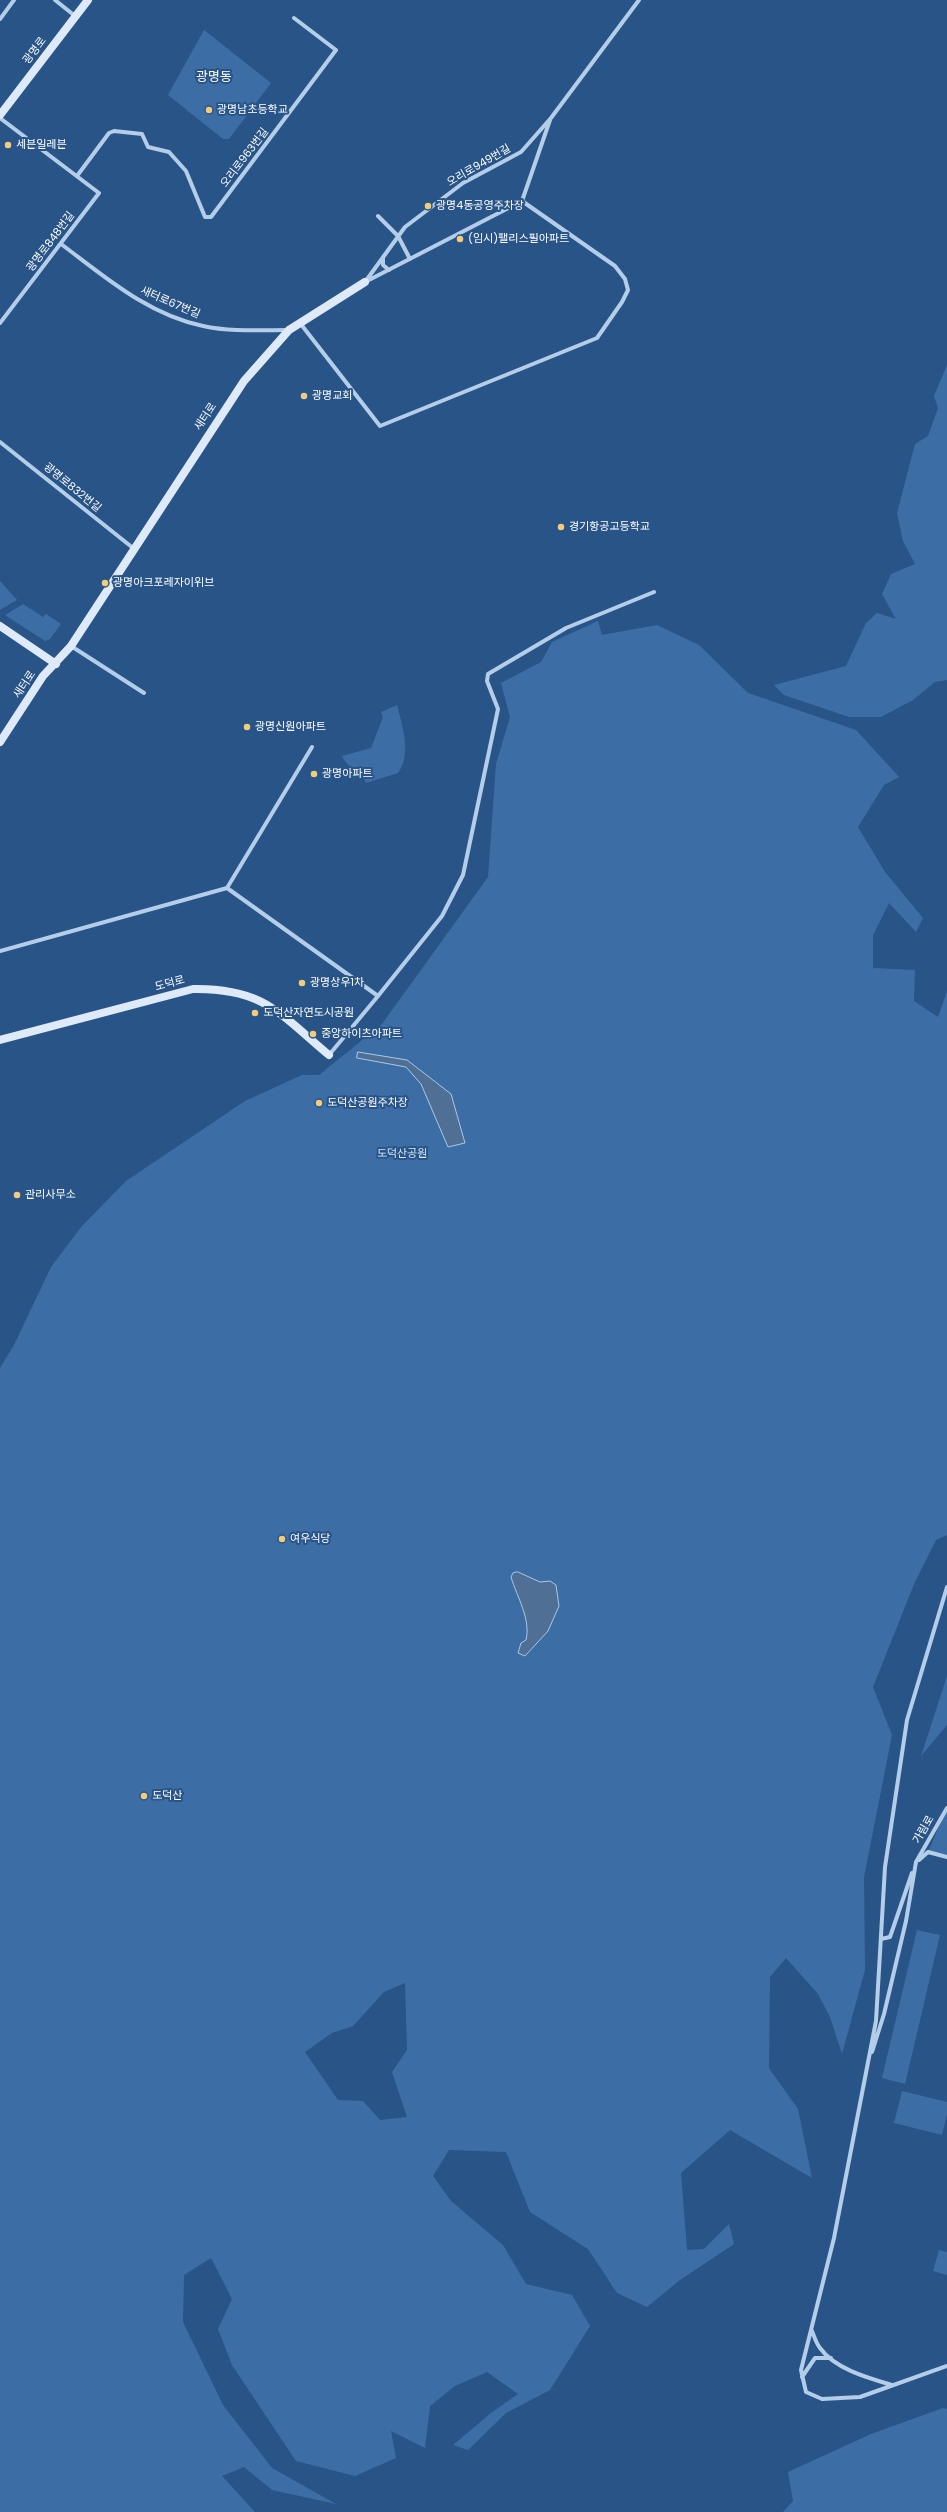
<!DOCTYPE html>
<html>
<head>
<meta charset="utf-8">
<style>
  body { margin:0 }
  canvas { display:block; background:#285488 }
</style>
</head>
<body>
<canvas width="947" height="2512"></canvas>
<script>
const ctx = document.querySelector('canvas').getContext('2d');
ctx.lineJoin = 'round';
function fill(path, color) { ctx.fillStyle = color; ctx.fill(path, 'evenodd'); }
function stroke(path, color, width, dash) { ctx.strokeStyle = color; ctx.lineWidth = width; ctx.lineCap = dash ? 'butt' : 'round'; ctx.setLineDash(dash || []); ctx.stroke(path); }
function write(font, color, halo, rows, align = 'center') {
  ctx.font = font + ' Poppins,"Noto Sans KR",sans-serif'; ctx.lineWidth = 4; ctx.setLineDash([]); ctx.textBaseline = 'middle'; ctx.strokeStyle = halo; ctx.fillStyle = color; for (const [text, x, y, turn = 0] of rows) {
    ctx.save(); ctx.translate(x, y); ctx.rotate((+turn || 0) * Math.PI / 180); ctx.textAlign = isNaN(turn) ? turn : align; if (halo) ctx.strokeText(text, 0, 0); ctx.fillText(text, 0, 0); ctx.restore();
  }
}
fill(new Path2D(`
  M204 30 271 83 229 139H223L168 95Z
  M947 365V680L935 682 913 700 881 717H849L784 695 774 685 846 666 866 623 877 613 896 619 882 594 891 574 915 564 903 541 897 513 915 444 928 436 938 408 934 396Z
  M0 581 17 600 0 610Z
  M23 604 43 617 46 614 61 624 50 639 45 641 5 615Z
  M598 621 602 635 657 625 699 645 748 693 856 730 899 777 884 785 858 827 885 872 923 918 916 932 889 903 873 935V968L915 970 914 1001 938 1017 947 991V1535L936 1540 914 1584 873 1687 892 1735 864 1877 865 1970 842 2054 830 2017 818 1994 786 1958 770 1977 769 2068 798 2109 812 2178 730 2130 681 2173 687 2250 704 2249 729 2224 734 2244 680 2280 647 2307 617 2293 588 2249 530 2212 506 2152 449 2150 433 2176 451 2201 503 2245 526 2284 572 2295 590 2326 550 2390 506 2413 468 2450 453 2445 491 2413 518 2394 487 2372 455 2386 430 2406 425 2448 391 2431 396 2458 355 2476 296 2461 232 2365 218 2329 232 2299 211 2258 184 2275 183 2322 223 2405 272 2468 336 2504 272 2490 244 2467 222 2476 255 2512H0V1368L14 1345 51 1267 82 1226 126 1181 245 1101 302 1075H319L382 1024 488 877 496 764 510 717 501 683 541 662 552 642ZM405 1983 407 2050 392 2072 407 2117 380 2120 363 2101 338 2100 305 2052 332 2033 353 2026 384 1992Z
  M397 705C402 725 412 754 398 773L366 783C361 770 347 768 342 756L371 748 383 717 381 712Z
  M947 1676V1725L921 1756Z
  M947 1808V1857L928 1852Z
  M917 1930 940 1935 905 2084 882 2078Z
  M902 2091 947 2102V2114L942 2135 894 2123Z
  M939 2250 947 2252V2275L933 2271Z
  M943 2408 947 2409V2512H783L793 2501 788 2472 871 2434Z`), '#3c6ea5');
const water = new Path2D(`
  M358 1052 407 1060 451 1094 465 1143 448 1147 421 1084 406 1067 357 1058Z
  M518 1572 540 1582 550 1581 556 1585 559 1606 548 1631 525 1656 518 1653 521 1643 526 1640C531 1619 517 1597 511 1577L513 1573Z`);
fill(water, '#4f6f94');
stroke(water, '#a9c8e9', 1);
stroke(new Path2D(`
  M55 0 75 16
  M0 19 14 0
  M0 118 99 193 0 323
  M77 176 109 133 114 131 142 134 148 147 169 152 186 171 205 217H211L336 50 294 18
  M522 201 550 120
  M378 216 398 236 410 259
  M61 244C104 276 148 315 203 326 230 332 261 330 289 330
  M383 257V265L389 270
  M367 281 522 201
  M365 282 405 227 463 183 521 152 551 118 639 0
  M300 323 380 426 597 338 622 302 628 290 625 279 615 266 522 201
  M0 442 133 548
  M71 646 144 693
  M227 888 312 747
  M0 951 227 888 378 996 329 1055
  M378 996 442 916 463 875 498 709 487 681 488 674 566 628 654 592
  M947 1587 907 1720 885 1867 876 2021 834 2238 801 2370 806 2392 822 2399 860 2397 947 2366
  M919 1860 928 1852 947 1857
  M881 1939 890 1937 912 1873
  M872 2052 884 2014 906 1921 916 1862 947 1808
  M812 2331C814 2336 816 2343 820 2348 835 2369 868 2378 892 2385
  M802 2377 815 2358H831`), '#b4cde9', 4);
stroke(new Path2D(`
  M0 115 88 0
  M0 626 56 664
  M0 742 43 676 71 646 244 381 289 330 365 282
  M0 1040 193 989C263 988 279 1013 329 1055`), '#deeaf8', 8);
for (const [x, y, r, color] of [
  [209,110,4,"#f1cc7a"],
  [8,145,4,"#f1cc7a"],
  [428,206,4,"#f1cc7a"],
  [460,239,4,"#f1cc7a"],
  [304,396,4,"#f1cc7a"],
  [561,527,4,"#f1cc7a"],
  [105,583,4,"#f1cc7a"],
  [247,727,4,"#f1cc7a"],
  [314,774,4,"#f1cc7a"],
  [302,983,4,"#f1cc7a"],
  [255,1013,4,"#f1cc7a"],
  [313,1034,4,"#f1cc7a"],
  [319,1103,4,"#f1cc7a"],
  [17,1195,4,"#f1cc7a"],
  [282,1539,4,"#f1cc7a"],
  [144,1796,4,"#f1cc7a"]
]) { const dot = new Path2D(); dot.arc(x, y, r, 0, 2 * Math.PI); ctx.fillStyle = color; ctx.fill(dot); stroke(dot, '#285488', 1.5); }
write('11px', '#fff', '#285488', [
  ["광명로",35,51,-53],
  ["오리로963번길",245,158,-53],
  ["오리로949번길",479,166,-30],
  ["광명로848번길",51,242,-53],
  ["새터로67번길",170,303,23],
  ["새터로",206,417,-56],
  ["광명로832번길",72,488,39],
  ["새터로",25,685,-56],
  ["도덕로",170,984,-15],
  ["가림로",924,1830,-60]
]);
write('11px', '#fff', '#285488', [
  ["광명남초등학교",217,110],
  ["세븐일레븐",16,145],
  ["광명4동공영주차장",436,206],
  ["(임시)팰리스필아파트",468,239],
  ["광명교회",312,396],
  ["경기항공고등학교",569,527],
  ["광명아크포레자이위브",113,583],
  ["광명신원아파트",255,727],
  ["광명아파트",322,774],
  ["광명상우1차",310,983],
  ["도덕산자연도시공원",263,1013],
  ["중앙하이츠아파트",321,1034],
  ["도덕산공원주차장",327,1103],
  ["관리사무소",25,1195],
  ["여우식당",290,1539],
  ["도덕산",152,1796]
], 'left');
write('11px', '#d8e7f7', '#285488', [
  ["도덕산공원",402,1154]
]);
write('13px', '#fff', '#285488', [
  ["광명동",214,78]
]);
</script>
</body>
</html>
